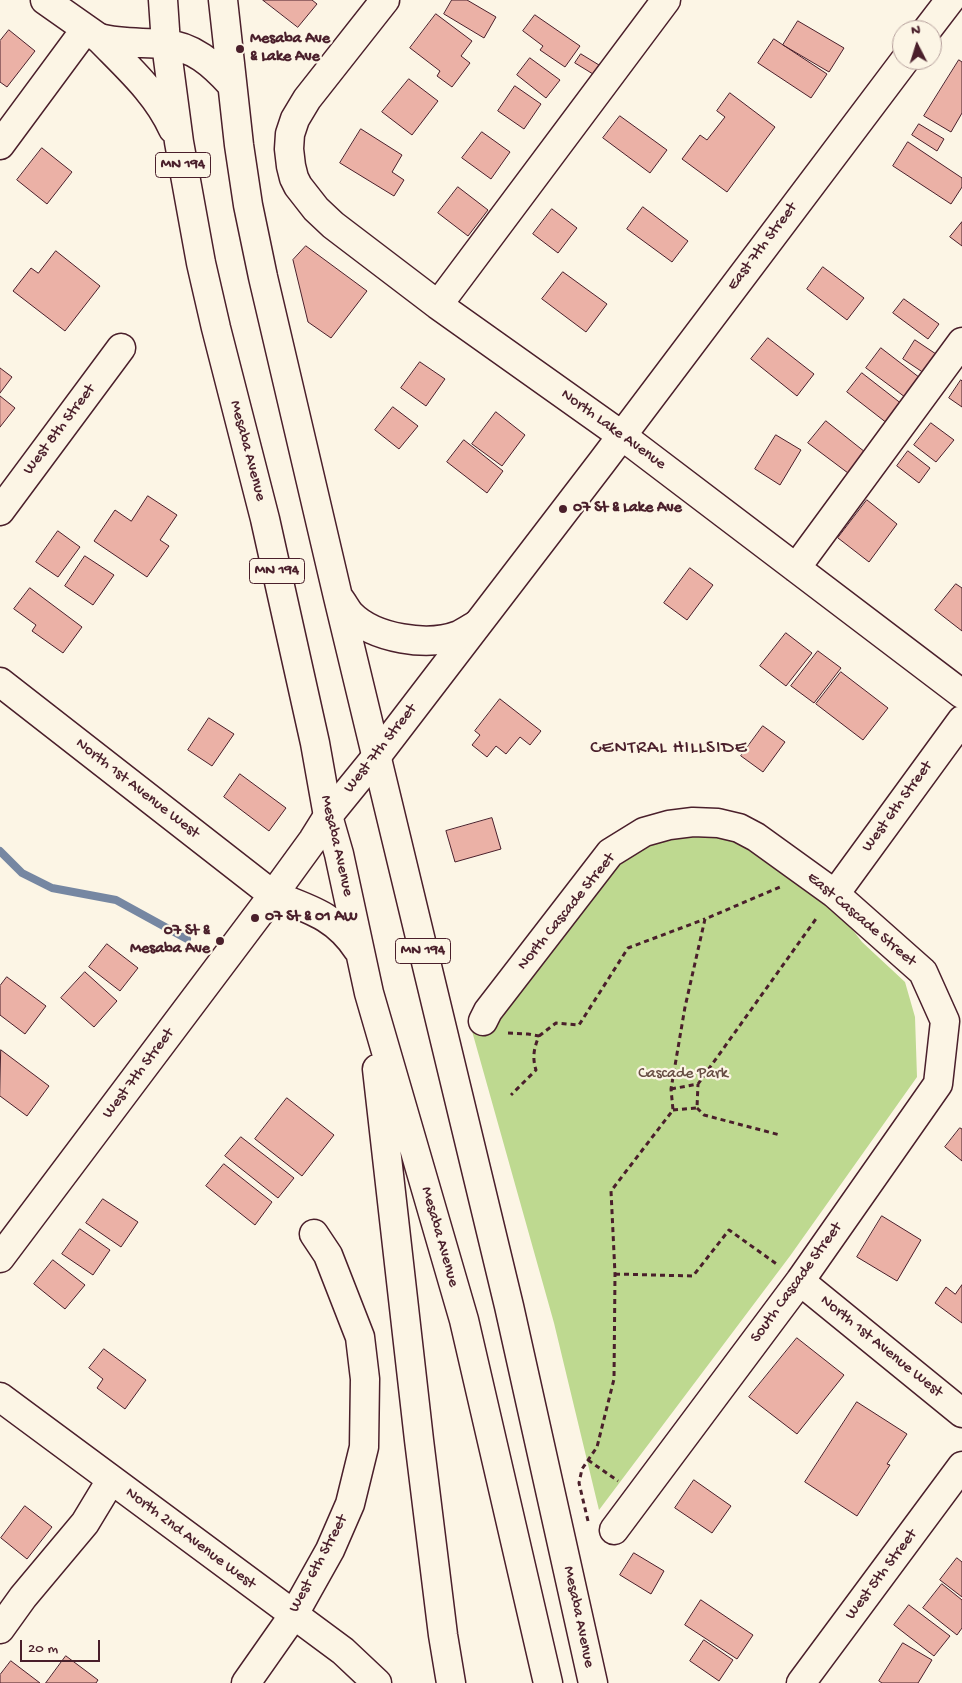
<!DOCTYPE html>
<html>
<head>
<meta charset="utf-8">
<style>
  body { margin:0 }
  #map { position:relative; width:962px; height:1683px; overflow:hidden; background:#fcf5e5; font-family:"Gochi Hand",sans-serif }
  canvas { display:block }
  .north { position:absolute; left:892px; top:20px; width:50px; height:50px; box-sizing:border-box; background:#fcf5e5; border:1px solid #b59f9b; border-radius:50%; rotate:355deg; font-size:14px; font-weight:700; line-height:20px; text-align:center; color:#4a1f2b }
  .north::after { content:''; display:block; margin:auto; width:18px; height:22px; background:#4a1f2b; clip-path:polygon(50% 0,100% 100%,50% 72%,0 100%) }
  .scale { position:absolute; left:20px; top:1640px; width:80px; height:22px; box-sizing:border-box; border:2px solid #4a1f2b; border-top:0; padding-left:6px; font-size:15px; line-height:18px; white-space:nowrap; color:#4a1f2b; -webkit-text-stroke:4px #fcf5e5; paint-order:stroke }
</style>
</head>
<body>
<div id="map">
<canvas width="962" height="1683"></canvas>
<div class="north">N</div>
<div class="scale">20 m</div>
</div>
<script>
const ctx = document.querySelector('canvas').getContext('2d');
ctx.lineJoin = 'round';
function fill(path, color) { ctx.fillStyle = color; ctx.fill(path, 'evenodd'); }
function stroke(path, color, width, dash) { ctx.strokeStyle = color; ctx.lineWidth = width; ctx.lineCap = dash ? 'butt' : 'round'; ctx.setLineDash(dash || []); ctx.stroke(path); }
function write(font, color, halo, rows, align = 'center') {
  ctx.font = font + ' "Gochi Hand",sans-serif'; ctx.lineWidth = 4.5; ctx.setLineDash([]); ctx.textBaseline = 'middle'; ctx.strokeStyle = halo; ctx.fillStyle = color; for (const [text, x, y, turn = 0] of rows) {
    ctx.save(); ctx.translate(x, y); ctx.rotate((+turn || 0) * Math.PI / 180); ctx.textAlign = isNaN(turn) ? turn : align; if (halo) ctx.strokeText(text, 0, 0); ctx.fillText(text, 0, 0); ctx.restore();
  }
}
fill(new Path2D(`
  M717 827 830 900 862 942 905 982 915 1017 917 1077 790 1256 599 1510 554 1323 472 1031 609 862 627 845Z`), '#bed990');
stroke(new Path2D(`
  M0 851 22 873 52 888 116 900 187 939`), '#7687a2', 8);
const building = new Path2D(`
  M263 0H312L317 4 298 27Z
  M452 0H467L496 17 484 38 444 14Z
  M436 14 472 41 461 56 470 63 452 87 437 76 440 71 410 48Z
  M535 15 580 46 565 67 540 50 543 46 523 31Z
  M798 21 844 48 829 72 783 45Z
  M9 30 35 51 7 87 0 82V41Z
  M774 39 827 74 811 98 758 63Z
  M581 54 599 65 593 74 575 63Z
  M530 58 560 80 546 98 517 75Z
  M959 60 962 62V113L951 132 924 116Z
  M409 79 438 101 412 135 382 112Z
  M515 86 541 104 524 129 498 111Z
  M730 93 775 127 727 192 682 159 700 135 707 140 725 117 717 111Z
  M620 116 667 150 650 173 603 138Z
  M919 124 944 139 937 151 912 135Z
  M361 129 402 155 392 172 404 180 394 196 340 163Z
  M482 132 510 152 491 179 462 158Z
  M908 142 962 178V187L951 204 893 166Z
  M42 148 72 172 47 204 17 180Z
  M458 187 488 210 468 236 438 213Z
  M643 207 688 241 672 262 627 229Z
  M552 209 577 228 558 253 533 234Z
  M962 222V246L950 237Z
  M306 246 367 291 331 338 308 322 293 260Z
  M56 251 100 286 65 331 13 291 31 268 38 273Z
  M823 267 864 298 847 320 807 289Z
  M563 272 607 304 586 332 542 299Z
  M904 299 939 324 928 339 893 313Z
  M768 338 814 374 797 396 751 359Z
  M915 340 942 358 930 377 903 359Z
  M881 348 924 381 909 400 866 368Z
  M420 362 445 379 426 406 401 388Z
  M0 368 12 377 0 393Z
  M862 373 907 408 892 427 847 392Z
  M961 380 962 381V407L949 398Z
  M0 396 15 408 0 427Z
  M393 407 418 426 399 449 375 430Z
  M496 412 525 435 502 466 472 444Z
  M826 421 865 452 848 473 808 443Z
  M931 423 954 440 936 462 914 445Z
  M776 435 801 450 780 485 755 469Z
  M464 440 503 471 487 493 447 462Z
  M908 451 930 468 919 483 897 466Z
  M148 496 177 515 160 540 169 546 147 577 94 541 115 510 131 521Z
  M867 500 897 524 869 562 838 538Z
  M58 531 80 547 58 577 36 562Z
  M85 556 114 575 93 605 65 586Z
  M690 568 713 585 687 620 664 603Z
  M956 584 962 588V631L935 610Z
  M30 588 82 627 63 653 32 631 36 625 14 609Z
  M786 633 812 653 786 686 760 666Z
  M818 651 841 668 814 703 791 686Z
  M841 672 888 708 863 740 816 704Z
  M500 699 541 731 530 745 520 737 506 754 496 746 487 757 472 745 480 735 475 731Z
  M209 718 234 734 212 766 188 750Z
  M763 726 785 742 763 772 741 756Z
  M240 774 286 808 269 831 224 797Z
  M492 818 501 849 455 862 446 831Z
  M107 944 138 968 120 991 89 967Z
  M85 972 117 1001 94 1027 61 998Z
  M7 977 46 1006 25 1034 0 1015V986Z
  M1 1050 49 1086 27 1116 0 1096Z
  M287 1098 334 1135 302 1176 255 1139Z
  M960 1128 962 1129V1161L945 1147Z
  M241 1137 294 1178 278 1198 225 1156Z
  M224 1164 272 1202 255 1225 206 1186Z
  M103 1199 138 1222 121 1247 86 1223Z
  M882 1216 921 1240 897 1281 857 1257Z
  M80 1229 110 1250 93 1275 62 1254Z
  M53 1260 85 1285 65 1309 34 1284Z
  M962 1285V1323L935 1303 946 1287 955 1294Z
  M797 1338 844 1375 797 1434 749 1397Z
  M104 1349 146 1380 125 1409 97 1388 103 1379 89 1368Z
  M857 1402 907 1434 887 1464 890 1465 857 1516 805 1482Z
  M694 1480 731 1506 712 1533 675 1508Z
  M25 1506 52 1527 27 1559 1 1538Z
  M634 1553 664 1571 651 1594 620 1575Z
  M957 1558 962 1562V1597L940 1580Z
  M942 1584 962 1600V1628L957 1635 923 1608Z
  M701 1600 753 1635 737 1659 685 1625Z
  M909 1605 950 1636 934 1656 894 1625Z
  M704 1640 733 1660 719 1681 690 1661Z
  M903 1643 932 1660 918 1683H882L879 1681Z
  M66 1656 98 1680 96 1683H46Z
  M11 1661 40 1683H0V1675Z`);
fill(building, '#ebb1a6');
stroke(building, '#4a1f2b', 1);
const minor = new Path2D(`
  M45 0 99 38
  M385 0 307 99 295 119 290 134 289 149 291 166 294 178 298 186 316 209 333 225 438 305 621 435 962 694
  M927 30 950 0
  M0 145 85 30
  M438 305 666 0
  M0 511 121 348
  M796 568 962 342
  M0 682 273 895
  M835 894 962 720
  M483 1021 488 1011 610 853 644 832 669 825 693 822 718 823 739 828 756 837 835 894 923 972 945 1021 938 1084 800 1281 614 1530
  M0 1258 273 895 313 840 328 816 376 757 602 462 905 60
  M800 1281 962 1413
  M0 1397 343 1651 377 1683
  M0 1629 23 1597 85 1523 111 1480
  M246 1683 293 1616 330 1550 350 1504 364 1447 365 1379 360 1337 328 1255 314 1234
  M801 1683 962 1466`);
const highway = new Path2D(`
  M163 0 166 44 179 142 201 263 216 328 265 519 315 743 328 816 339 854 369 993 464 1320 548 1683
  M223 0 239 145 248 205 263 277 338 597 509 1306 593 1683
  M99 38C120 44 142 42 164 44 193 46 213 64 232 85
  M99 38C126 66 157 93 173 129
  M339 598C343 603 346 609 350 614 374 639 428 647 459 635 465 632 471 628 476 625
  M273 895C309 909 336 916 358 950
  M377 1069 419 1440 443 1635 451 1683`);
stroke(minor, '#4a1f2b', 31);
stroke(highway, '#4a1f2b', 31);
stroke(new Path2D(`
  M508 1033 528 1034 539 1036C534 1048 532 1057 536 1070L511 1095
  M539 1036 556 1023 579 1025 628 948 705 919
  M671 1089 698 1084 818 916
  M697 1108 704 1115 780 1135
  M673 1110 697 1108 698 1084
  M615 1274 693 1276 729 1230 778 1265
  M588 1460 618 1481
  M588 1521 579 1483 582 1469 597 1447 614 1379 615 1274 611 1191 673 1110 671 1089 685 1007 705 919 780 887`), '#4a1f2b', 3, [5, 4]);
stroke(minor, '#fcf5e5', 28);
stroke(highway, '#fcf5e5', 28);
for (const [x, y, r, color] of [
  [240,49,5,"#4a1f2b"],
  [563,509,5,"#4a1f2b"],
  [255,918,5,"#4a1f2b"],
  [220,941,5,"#4a1f2b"]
]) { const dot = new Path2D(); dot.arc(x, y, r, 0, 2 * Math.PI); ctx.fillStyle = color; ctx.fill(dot); stroke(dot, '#fcf5e5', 2); }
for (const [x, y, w] of [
  [183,165,55],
  [277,571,55],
  [423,951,55]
]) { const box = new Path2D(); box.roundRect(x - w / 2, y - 12.5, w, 25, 4); ctx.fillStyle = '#fcf5e5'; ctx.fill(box); stroke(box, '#4a1f2b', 1); }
write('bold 15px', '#4a1f2b', null, [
  ["MN 194",183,165],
  ["MN 194",277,571],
  ["MN 194",423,951]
]);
write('bold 16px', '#4a1f2b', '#fcf5e5', [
  ["Mesaba Ave",250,40],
  ["& Lake Ave",250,58],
  ["07 St & Lake Ave",573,509],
  ["07 St & 01 AW",265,918],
  ["07 St &",210,932,"right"],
  ["Mesaba Ave",210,950,"right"]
], 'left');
write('16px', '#4a1f2b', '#fcf5e5', [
  ["East 7th Street",763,247,-53],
  ["West 8th Street",60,430,-53],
  ["North Lake Avenue",613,430,36],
  ["Mesaba Avenue",247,451,75],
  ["West 7th Street",381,749,-52],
  ["North 1st Avenue West",137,789,38],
  ["West 6th Street",898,807,-54],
  ["Mesaba Avenue",336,846,77],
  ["North Cascade Street",567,912,-51],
  ["East Cascade Street",861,920,40],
  ["West 7th Street",139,1074,-53],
  ["Mesaba Avenue",439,1237,74],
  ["South Cascade Street",797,1283,-54],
  ["North 1st Avenue West",881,1347,39],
  ["North 2nd Avenue West",190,1539,37],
  ["West 6th Street",319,1564,-62],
  ["West 5th Street",882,1575,-53],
  ["Mesaba Avenue",578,1617,78]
]);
write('16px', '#674e44', '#fcf5e5', [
  ["Cascade Park",683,1075]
]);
ctx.letterSpacing = '1px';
write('19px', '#4a1f2b', '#fcf5e5', [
  ["CENTRAL HILLSIDE",669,749]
]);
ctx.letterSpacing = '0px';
</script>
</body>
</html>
